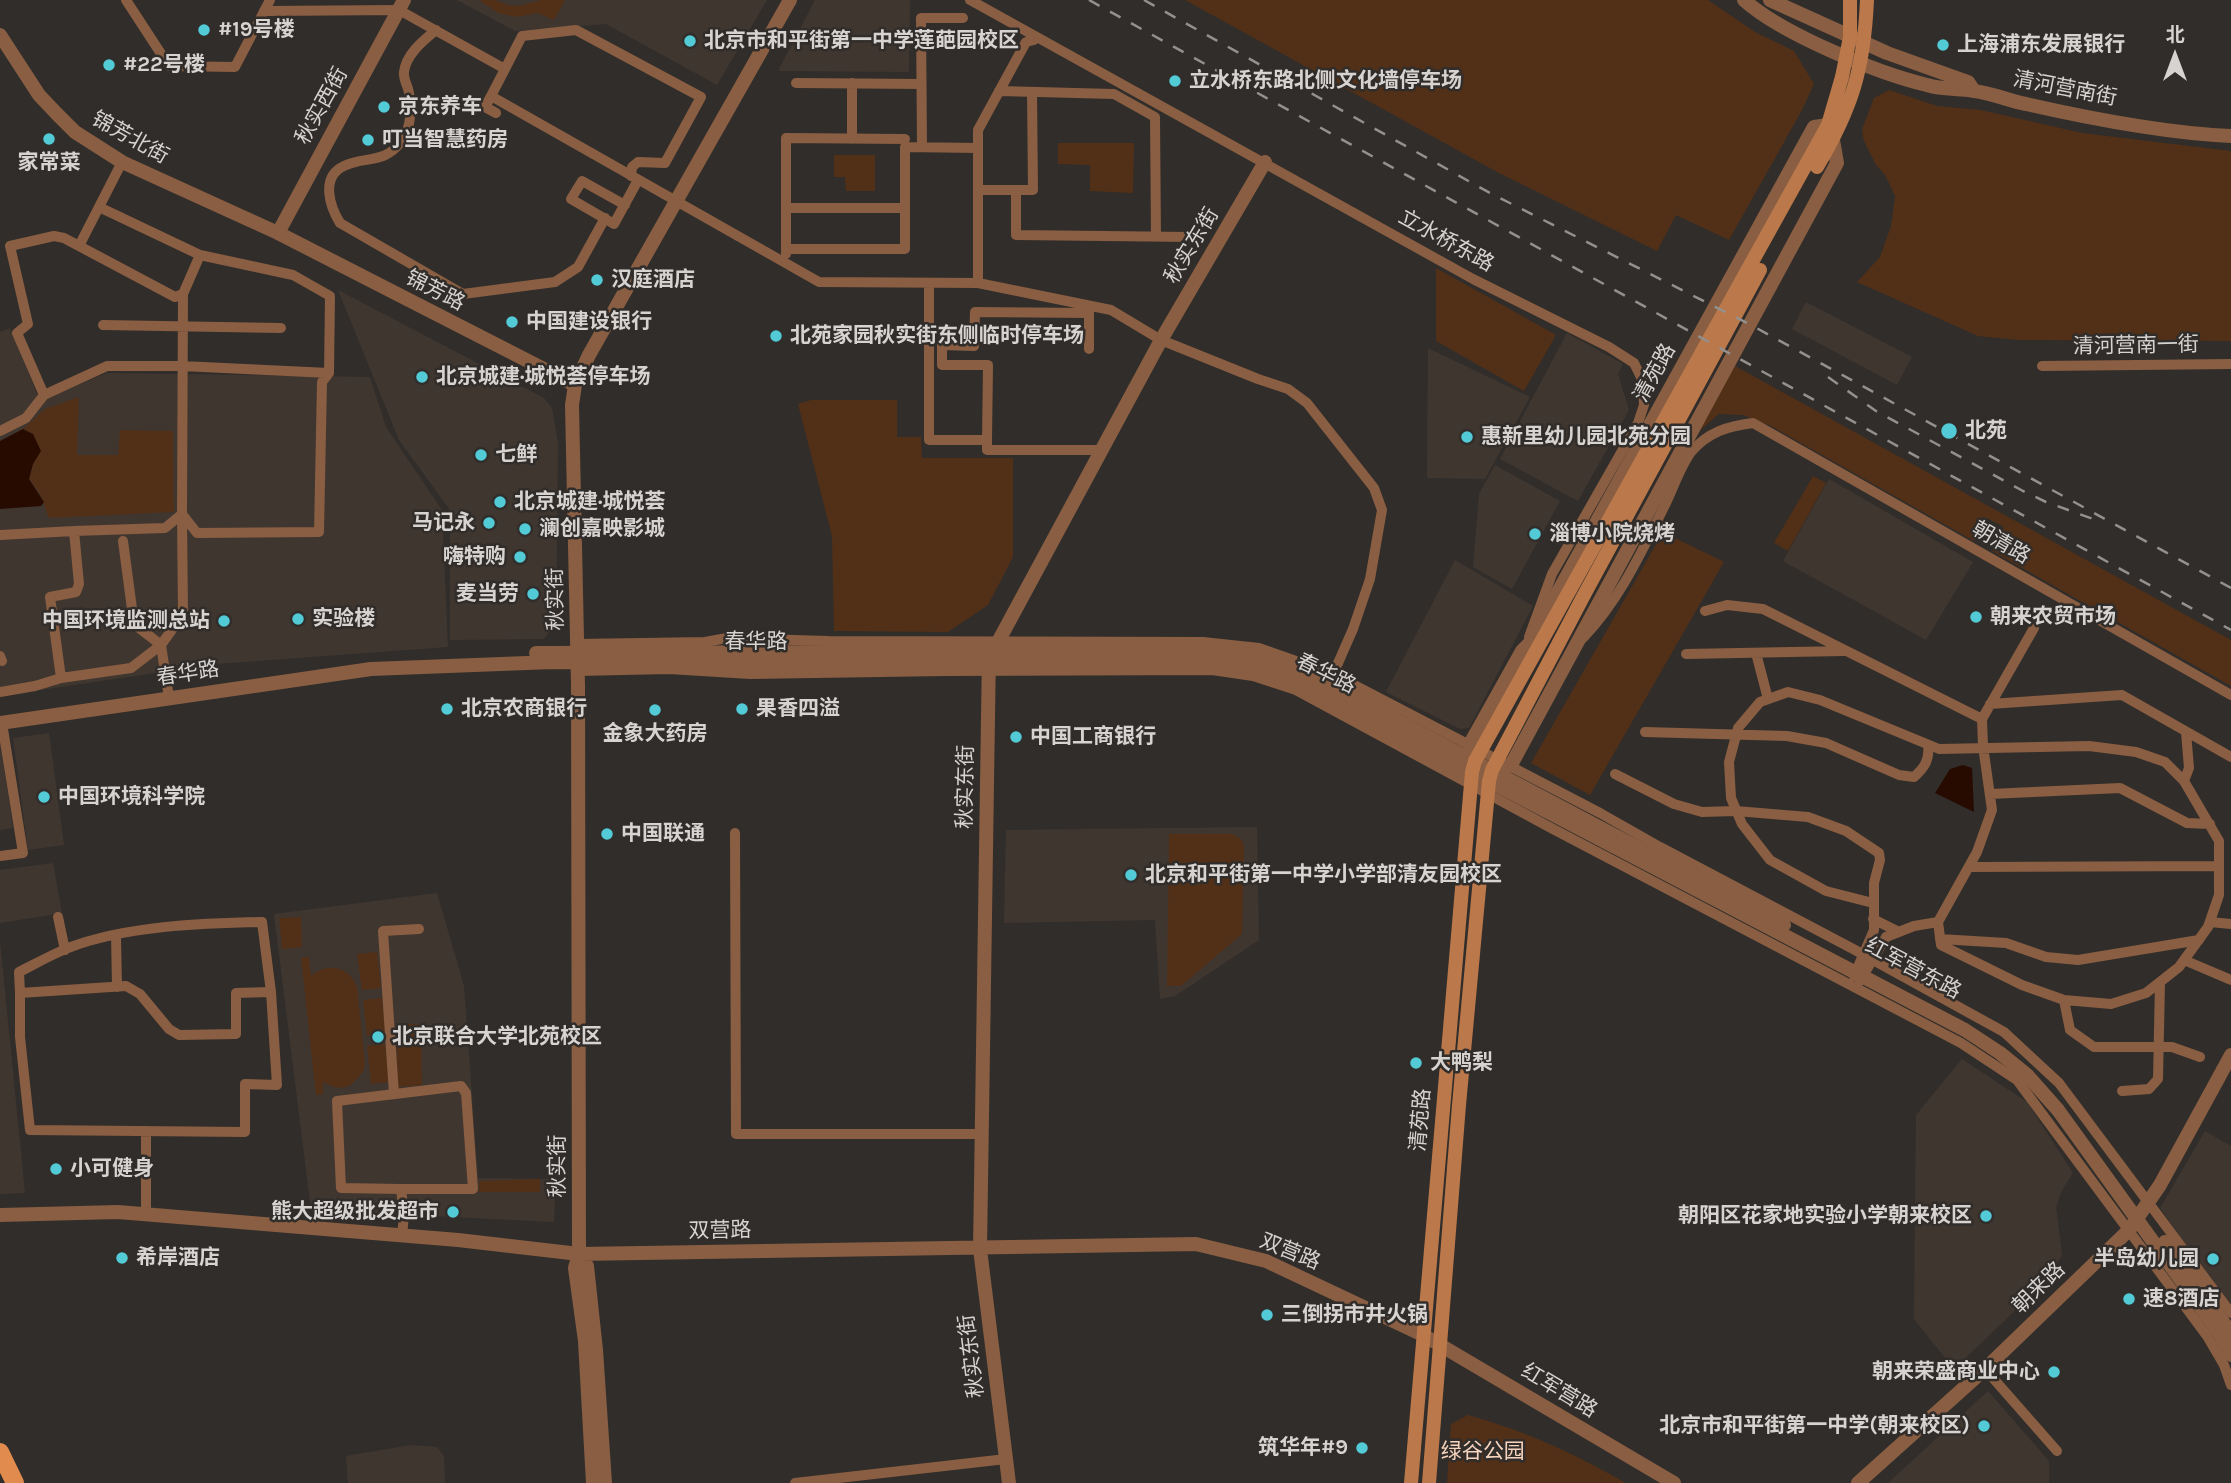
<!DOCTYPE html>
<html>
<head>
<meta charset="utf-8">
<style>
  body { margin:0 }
  #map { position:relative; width:2231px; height:1483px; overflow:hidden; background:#312d2a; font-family:Karla,"Noto Sans SC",sans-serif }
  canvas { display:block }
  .north { position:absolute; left:2140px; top:21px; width:70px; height:70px; -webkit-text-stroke:5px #312d2a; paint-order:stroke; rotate:0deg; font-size:19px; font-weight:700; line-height:28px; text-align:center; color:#d6d3d1 }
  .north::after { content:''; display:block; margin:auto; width:24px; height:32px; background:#d6d3d1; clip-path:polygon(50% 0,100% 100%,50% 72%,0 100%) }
</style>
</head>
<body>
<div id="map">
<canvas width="2231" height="1483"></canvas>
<div class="north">北</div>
</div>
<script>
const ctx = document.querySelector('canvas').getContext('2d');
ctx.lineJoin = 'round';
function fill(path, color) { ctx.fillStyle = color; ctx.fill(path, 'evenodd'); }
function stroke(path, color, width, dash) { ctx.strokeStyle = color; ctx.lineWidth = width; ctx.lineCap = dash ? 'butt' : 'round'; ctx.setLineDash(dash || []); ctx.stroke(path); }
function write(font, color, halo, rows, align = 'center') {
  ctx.font = font + ' Karla,"Noto Sans SC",sans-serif'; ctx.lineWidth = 5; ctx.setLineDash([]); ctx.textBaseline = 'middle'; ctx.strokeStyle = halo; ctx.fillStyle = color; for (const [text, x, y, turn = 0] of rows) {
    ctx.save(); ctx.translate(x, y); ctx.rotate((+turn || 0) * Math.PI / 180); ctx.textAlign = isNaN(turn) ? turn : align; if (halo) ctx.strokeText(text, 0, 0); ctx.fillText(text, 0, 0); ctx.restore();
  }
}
fill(new Path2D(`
  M457 0H767L717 85 606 24 515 31Z
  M815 0H910L909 72 778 71Z
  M338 290 544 398 552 408 558 443 556 622 544 639 450 640V510L399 440Z
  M1806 302 1912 357 1897 385 1792 329Z
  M10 328 40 401 107 373 370 377 386 427 442 510 448 647 216 664 0 696V332Z
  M1567 333 1623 364 1618 374 1629 410 1578 501 1500 459Z
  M1428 348 1530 397 1485 479 1427 478Z
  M1495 465 1560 501 1512 589 1473 567 1479 494Z
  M1829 479 1973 562 1926 640 1783 561Z
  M1455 560 1533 606 1469 728 1460 729 1386 692Z
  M49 733 64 845 28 850 13 738Z
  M0 742 13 828 0 830Z
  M1257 827 1259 940 1175 996 1160 999 1155 920 1004 923 1006 830Z
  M53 863 62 913 0 923V870Z
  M437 893 464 986 478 1178 556 1179 554 1222 311 1210 274 914Z
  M0 941 25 1193 0 1194Z
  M1962 1059 2027 1102 2073 1173 2061 1192 2056 1207 2062 1255 2048 1279 1954 1369 1914 1319 1916 1115Z
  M2205 1131 2231 1146V1309L2160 1208Z
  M1988 1391 2049 1461V1483H1888Z
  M411 1445 437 1447 444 1456 445 1483H348L346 1456Z`), '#403630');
fill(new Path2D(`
  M479 0H495L507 5 520 6 540 0H565L554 20 537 13 517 17 498 13Z
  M1185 0H1708L1755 32 1794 51 1814 84 1802 110 1729 240 1676 215 1657 251 1499 173Z
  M1889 90 1937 106 1981 110 2082 133 2231 151V341L2019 340 1978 336 1857 282 1880 257 1891 226 1895 196 1885 175 1876 165 1864 141 1862 130 1874 98Z
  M1058 143H1134L1133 193 1090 191V165L1058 164Z
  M834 155H875V191H846L845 177H834Z
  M1436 268 1556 335 1524 391 1436 341Z
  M1735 366 2231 640V686L1992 551 2004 527 1987 518 1974 541 1771 426 1743 415 1719 414 1697 433Z
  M79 397 77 455H118L120 430 173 431 174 512 49 518 40 494 29 479 33 464V434L23 429 45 409Z
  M811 400H897V437H921L922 458H1013V557L988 605 948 632 834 631 832 536 798 404Z
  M1813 476 1826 483 1788 551 1774 543Z
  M1663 532 1724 562 1590 795 1531 763Z
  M1169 834H1232L1241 839 1244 846 1242 934 1181 986H1167Z
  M301 917 302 947 282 949 279 918Z
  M377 952 381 988 362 990 357 954Z
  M309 957 311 976C328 962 349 966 357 987L365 1063 363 1072 351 1085 343 1088 334 1087 323 1082V1094L316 1095 301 958Z
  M382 998 386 1034 367 1036 363 1000Z
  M396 1024H421L422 1085 398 1087Z
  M385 1044 390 1082 371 1084 367 1046Z
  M540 1179V1192H479V1181Z
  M1468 1415C1528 1432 1573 1453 1626 1483H1447L1451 1424Z`), '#523018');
fill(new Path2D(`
  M23 429 33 434 41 451 33 464 29 479 44 502 41 506 0 509V441Z
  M1963 765 1972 768 1974 812 1935 793 1950 769Z`), '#270b00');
stroke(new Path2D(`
  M126 0 169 66 235 67 270 0
  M970 0 1473 279 1609 347 1634 363 1643 381 1644 405 1638 423 1552 574 1529 637
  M264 11 399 10 505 69 491 96 819 282 978 283 1111 310 1161 340 1258 379 1288 389 1307 403 1374 488 1382 510 1370 579 1353 629 1331 679
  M436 30C424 40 406 54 404 72 403 79 408 86 409 93 412 108 411 128 402 141 382 166 366 155 344 166 320 177 330 207 340 223L463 294 555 282 578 267 605 218
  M505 69 522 36 576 30 701 97 665 163 638 162 632 167 631 176
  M796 83 921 84
  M999 91 1114 94 1155 117 1156 236
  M491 96 485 107 496 113
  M852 139V83
  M922 147 921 18H963
  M122 162 99 207 200 255 183 294 175 297 64 238 54 236 10 246 28 324 17 333 44 395 107 366H182L329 373
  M978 190H1033L1032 92
  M1016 190V235L1191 237
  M625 205 582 181 571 199 614 224 638 180
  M786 208H905
  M79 246 99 207
  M786 249H905V147L977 148
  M786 254V138L905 139
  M929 283V440H987V450H1102
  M978 283V130L1026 42 1034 40 1036 37
  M1089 308V349
  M103 325 281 328
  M2042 366 2231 364
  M0 431 26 418 44 395
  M987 440 988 365H942V345L974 346 975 312 1089 313
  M182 514 183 614 161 645 131 668 61 678 50 597 76 592 79 584 74 531 165 528 182 514 183 294
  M182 514 197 533 319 532 322 382 329 373 330 296 293 275 200 255
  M0 535 74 531
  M123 541 134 624 161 645 169 698
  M1705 611 1727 605 1763 609 1982 719
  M1583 638C1619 601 1642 551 1665 505 1673 489 1680 467 1691 452 1708 432 1728 426 1753 423L2231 695
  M578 644 705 642 727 638 828 641 1203 642 1259 648 1333 674 1600 813 1660 847 1855 950 2004 1032 2059 1083 2231 1313
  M1756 653 1768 699
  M1686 654 1844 651
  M0 656 2 661
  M578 671 669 669 750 674 946 671 1212 670 1253 676 1296 690 1553 829 1961 1043 2017 1080 2207 1336 2224 1365 2231 1385
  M0 692 35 686 61 678
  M1990 704 2122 695 2231 757
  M1645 732 1787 736 1826 743 1899 775 1914 777C1924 768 1930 760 1928 745
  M1615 774 1674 804 1702 812 1736 811 1808 817 1846 831 1879 853 1880 860 1874 883V930L1854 976
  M2184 781 2189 768 2186 732
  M1990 794 2120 788 2187 823 2210 824
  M735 833 736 1134H982
  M0 856 23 853 2 723
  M1969 867 2219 866
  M1873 903 1826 891 1770 860 1742 824 1731 798 1729 762 1738 728 1760 702 1788 692 1820 700 1939 749 2089 746 2136 752 2165 762 2184 781 2219 841V895L2208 927 2179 967 2146 993 2111 1004 2064 1000 2022 985 1941 945 1938 922
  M58 917 65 950
  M1873 919 1899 932
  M2210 922 2231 924
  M116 936 117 987
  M1940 939 2006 943 2046 957 2078 960 2199 940
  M2184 960 2231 980
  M1860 981 1886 937 1914 926 1938 922 1977 852 1992 810 1983 746 1982 719 2034 628
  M126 986 140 994 169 1029 179 1035 236 1034V993L271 992 277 1085 245 1084V1132L30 1130 20 1037V993Z
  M20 993 19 972C35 964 51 955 68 948 125 926 201 923 262 922L271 992
  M2064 1000 2070 1030 2094 1047H2172L2200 1057
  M2122 1091 2149 1089 2158 1079 2160 982
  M394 1094 383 931 419 929
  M146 1131V1215
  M401 1189 341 1188 337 1101 461 1086 466 1093 473 1189H401L404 1214 402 1237
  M1985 1369 2057 1451
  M795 1483 1006 1459`), '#895e42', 10);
stroke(new Path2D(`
  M1744 0C1782 34 1877 73 1927 85 1943 90 1958 88 1974 91 1992 93 2009 101 2026 104 2092 119 2163 133 2231 136
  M1770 0 1887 53 1968 82 1974 91
  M0 35 39 95 56 113 75 132 122 162 278 233 575 385
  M278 233 404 0
  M536 653 1221 651C1260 654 1294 667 1328 684L1784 925
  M0 723 371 669 553 662 1222 663 1256 668 1280 675 1357 712 1965 1030 2000 1053 2027 1075 2058 1110 2219 1333 2231 1355
  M1475 761 1470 744 1522 651 1530 643 1814 127 1828 125
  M1492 770 1511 765 1837 163 1833 140
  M0 1215 118 1212 458 1240 579 1254 1196 1244 1266 1261 1423 1335 1674 1483
  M2165 1242 2231 1333
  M579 1254 587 1266 596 1350 605 1483
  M593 1483 585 1341 575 1268 579 1254 578 685 572 405 575 385 589 355 790 0
  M1009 1483 980 1249 989 651 998 642 1161 340 1265 162
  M1858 1483 1985 1369 2129 1230 2160 1185 2231 1055`), '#895e42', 14);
stroke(new Path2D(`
  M1817 167C1852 108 1864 69 1867 0
  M1411 1483 1472 772 1475 761 1828 125 1842 77 1850 37V0
  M1429 1483 1459 1105 1489 781 1492 770 1584 595 1760 270`), '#bb784a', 14);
stroke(new Path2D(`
  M0 1452 15 1483`), '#e28b4f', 18);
stroke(new Path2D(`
  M1089 0 2231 630
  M1144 0 1490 193 1751 325 2231 588
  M1828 377 1876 411 2023 491 2046 502 2093 519`), '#93908d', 2.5, [12, 12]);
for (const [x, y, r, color] of [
  [204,30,7,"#52cbd7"],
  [690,41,7,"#52cbd7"],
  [1943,45,7,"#52cbd7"],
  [109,65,7,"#52cbd7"],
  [1175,81,7,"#52cbd7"],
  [384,107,7,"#52cbd7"],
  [49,139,7,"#52cbd7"],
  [368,140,7,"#52cbd7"],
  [597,280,7,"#52cbd7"],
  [512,322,7,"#52cbd7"],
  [776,336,7,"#52cbd7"],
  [422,377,7,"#52cbd7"],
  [1949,431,9,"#52cbd7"],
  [1467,437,7,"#52cbd7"],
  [481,455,7,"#52cbd7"],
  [500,502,7,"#52cbd7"],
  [489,523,7,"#52cbd7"],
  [525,529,7,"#52cbd7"],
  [1535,534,7,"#52cbd7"],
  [520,557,7,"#52cbd7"],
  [533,594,7,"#52cbd7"],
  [1976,617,7,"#52cbd7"],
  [298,619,7,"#52cbd7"],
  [224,621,7,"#52cbd7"],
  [447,709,7,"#52cbd7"],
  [742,709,7,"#52cbd7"],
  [655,710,7,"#52cbd7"],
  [1016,737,7,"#52cbd7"],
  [44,797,7,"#52cbd7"],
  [607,834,7,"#52cbd7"],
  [1131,875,7,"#52cbd7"],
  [378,1037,7,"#52cbd7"],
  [1416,1063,7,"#52cbd7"],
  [56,1169,7,"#52cbd7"],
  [453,1212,7,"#52cbd7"],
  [1986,1216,7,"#52cbd7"],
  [122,1258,7,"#52cbd7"],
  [2213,1259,7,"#52cbd7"],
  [2129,1299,7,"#52cbd7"],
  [1267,1315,7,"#52cbd7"],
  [2054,1372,7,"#52cbd7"],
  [1984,1426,7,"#52cbd7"],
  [1362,1448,7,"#52cbd7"]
]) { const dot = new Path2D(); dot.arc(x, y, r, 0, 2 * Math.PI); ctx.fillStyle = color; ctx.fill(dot); stroke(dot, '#312d2a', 2.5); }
write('bold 21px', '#d6d3d1', '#312d2a', [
  ["#19号楼",218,30],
  ["北京市和平街第一中学莲葩园校区",704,41],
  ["上海浦东发展银行",1957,45],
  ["#22号楼",123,65],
  ["立水桥东路北侧文化墙停车场",1189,81],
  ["京东养车",398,107],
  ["叮当智慧药房",382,140],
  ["家常菜",49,163,"center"],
  ["汉庭酒店",611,280],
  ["中国建设银行",526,322],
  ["北苑家园秋实街东侧临时停车场",790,336],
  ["北京城建·城悦荟停车场",436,377],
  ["北苑",1965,431],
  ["惠新里幼儿园北苑分园",1481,437],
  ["七鲜",495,455],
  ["北京城建·城悦荟",514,502],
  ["马记永",475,523,"right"],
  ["澜创嘉映影城",539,529],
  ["淄博小院烧烤",1549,534],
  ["嗨特购",506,557,"right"],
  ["麦当劳",519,594,"right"],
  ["朝来农贸市场",1990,617],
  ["实验楼",312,619],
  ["中国环境监测总站",210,621,"right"],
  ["北京农商银行",461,709],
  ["果香四溢",756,709],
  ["金象大药房",655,734,"center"],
  ["中国工商银行",1030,737],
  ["中国环境科学院",58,797],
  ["中国联通",621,834],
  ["北京和平街第一中学小学部清友园校区",1145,875],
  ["北京联合大学北苑校区",392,1037],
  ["大鸭梨",1430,1063],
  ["小可健身",70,1169],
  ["熊大超级批发超市",439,1212,"right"],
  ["朝阳区花家地实验小学朝来校区",1972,1216,"right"],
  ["希岸酒店",136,1258],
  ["半岛幼儿园",2199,1259,"right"],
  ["速8酒店",2143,1299],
  ["三倒拐市井火锅",1281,1315],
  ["朝来荣盛商业中心",2040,1372,"right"],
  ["北京市和平街第一中学(朝来校区)",1970,1426,"right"],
  ["筑华年#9",1348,1448,"right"]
], 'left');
write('21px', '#d6d3d1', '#312d2a', [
  ["清河营南街",2065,89,11],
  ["秋实西街",322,106,-61],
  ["锦芳北街",130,138,29],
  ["立水桥东路",1446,241,29],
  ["秋实东街",1192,246,-59],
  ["锦芳路",435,291,27],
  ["清河营南一街",2136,346,-1],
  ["清苑路",1655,373,-61],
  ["朝清路",2001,543,30],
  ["秋实街",556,599,-91],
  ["春华路",756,642],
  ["春华路",188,674,-9],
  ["春华路",1326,674,26],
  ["秋实东街",966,787,-89],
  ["红军营东路",1913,969,28],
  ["清苑路",1421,1120,-85],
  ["秋实街",558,1166,-90],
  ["双营路",720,1231,-1],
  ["双营路",1290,1252,22],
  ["朝来路",2039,1288,-44],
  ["秋实东街",972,1356,-97],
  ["红军营路",1559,1391,31]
]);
write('21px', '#f6d3bd', '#312d2a', [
  ["绿谷公园",1483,1452]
]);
</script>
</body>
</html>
